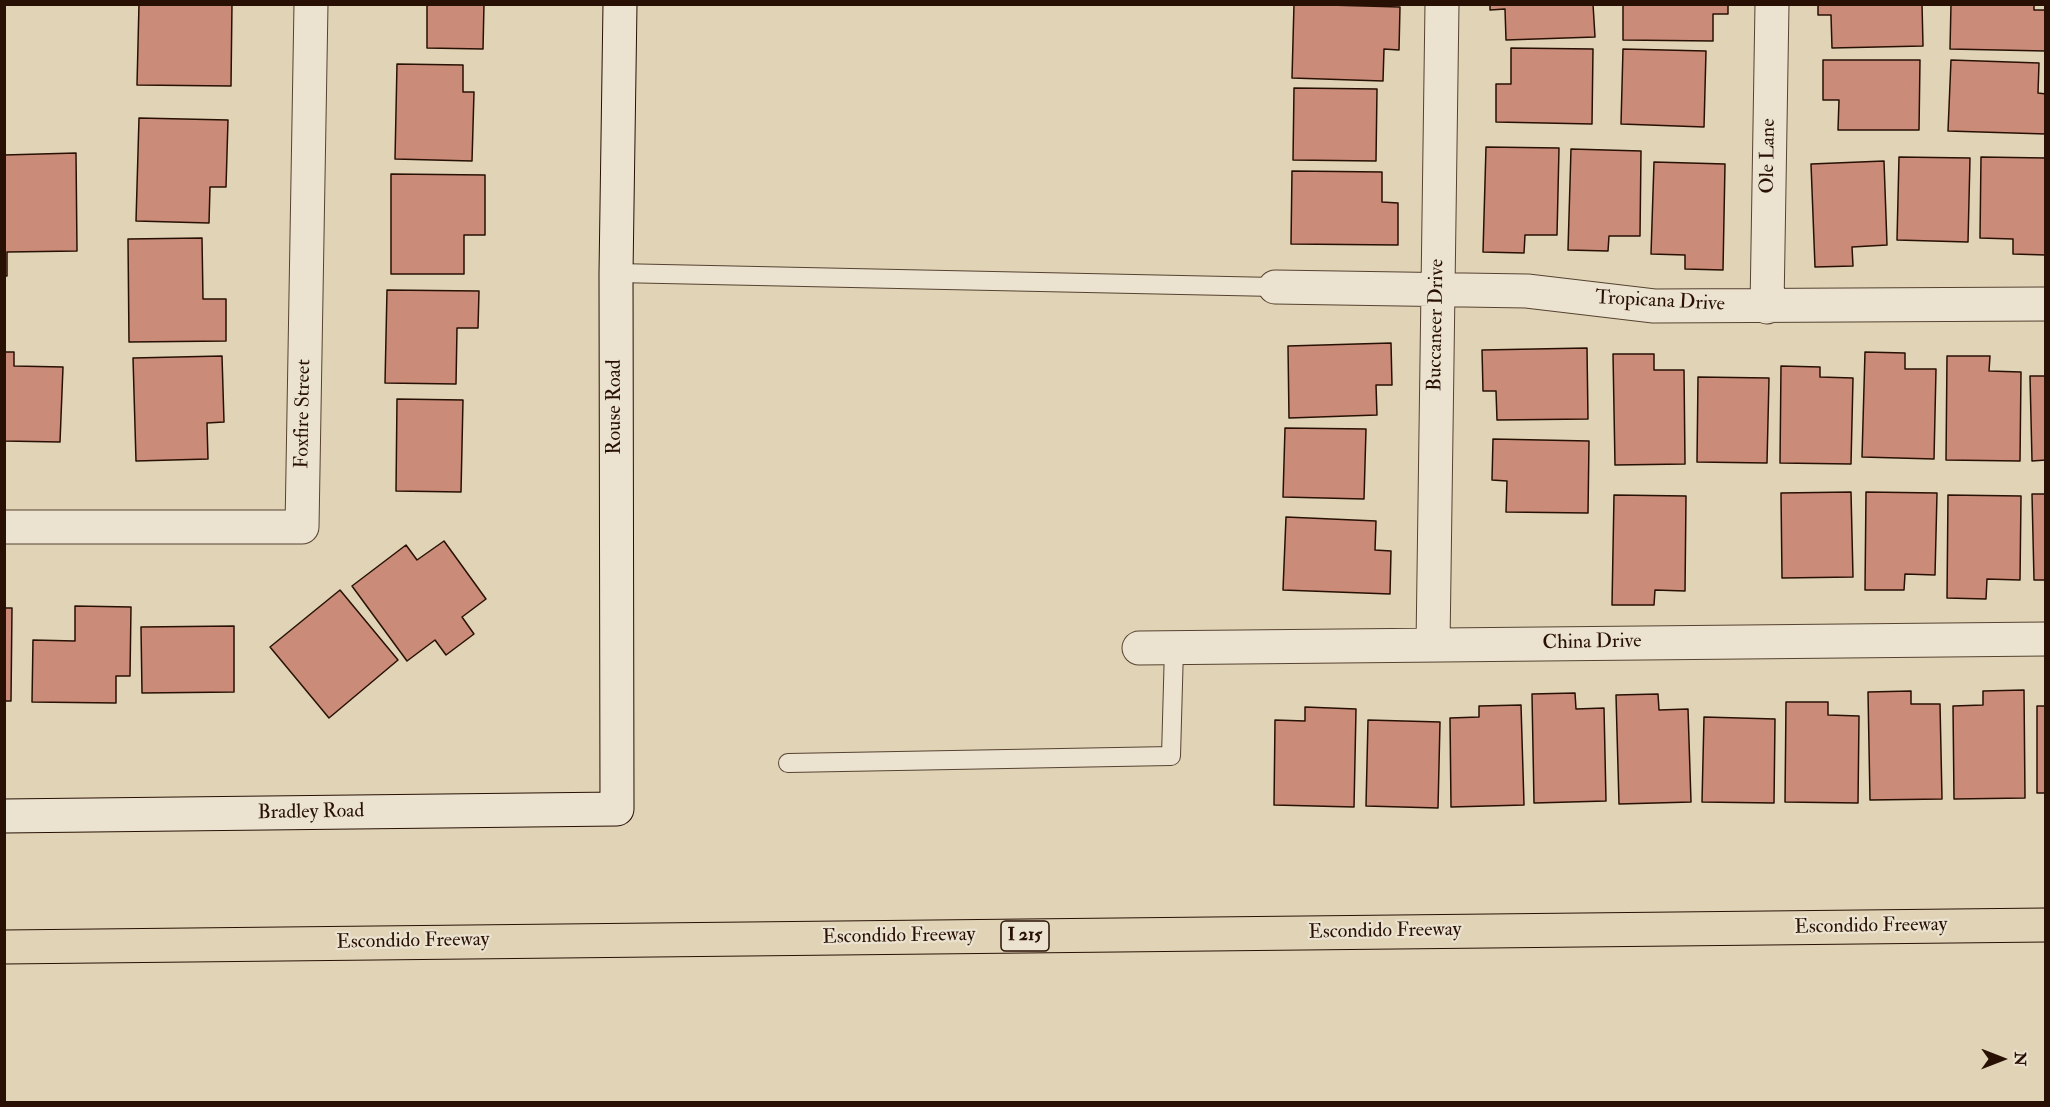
<!DOCTYPE html>
<html>
<head>
<meta charset="utf-8">
<style>
  body { margin:0 }
  #map { position:relative; width:2050px; height:1107px; overflow:hidden; background:#e0d3b6; font-family:"IM FELL Double Pica",serif }
  canvas { display:block }
  .frame { position:absolute; inset:0; border:6px solid #281104; pointer-events:none }
  .north { position:absolute; left:1972px; top:1029px; width:60px; height:60px; -webkit-text-stroke:4px #ebe2d0; paint-order:stroke; rotate:90deg; font-size:16px; font-weight:700; line-height:24px; text-align:center; color:#281104 }
  .north::after { content:''; display:block; margin:auto; width:21px; height:27px; background:#281104; clip-path:polygon(50% 0,100% 100%,50% 72%,0 100%) }
</style>
</head>
<body>
<div id="map">
<canvas width="2050" height="1107"></canvas>
<div class="frame"></div>
<div class="north">N</div>
</div>
<script>
const ctx = document.querySelector('canvas').getContext('2d');
ctx.lineJoin = 'round';
function fill(path, color) { ctx.fillStyle = color; ctx.fill(path, 'evenodd'); }
function stroke(path, color, width, dash) { ctx.strokeStyle = color; ctx.lineWidth = width; ctx.lineCap = dash ? 'butt' : 'round'; ctx.setLineDash(dash || []); ctx.stroke(path); }
function write(font, color, halo, rows, align = 'center') {
  ctx.font = font + ' "IM FELL Double Pica",serif'; ctx.lineWidth = 4.5; ctx.setLineDash([]); ctx.textBaseline = 'middle'; ctx.strokeStyle = halo; ctx.fillStyle = color; for (const [text, x, y, turn = 0] of rows) {
    ctx.save(); ctx.translate(x, y); ctx.rotate((+turn || 0) * Math.PI / 180); ctx.textAlign = isNaN(turn) ? turn : align; if (halo) ctx.strokeText(text, 0, 0); ctx.fillText(text, 0, 0); ctx.restore();
  }
}
const building = new Path2D(`
  M139 4H232L231 86 137 85Z
  M427 4H484L483 49 427 48Z
  M1294 4 1400 7 1399 50 1384 49 1383 81 1292 78Z
  M1490 4H1593L1595 37 1506 40 1505 9 1490 10Z
  M1623 4H1728V14H1713V41L1623 40Z
  M1818 4H1922L1923 46 1832 48 1831 15H1818Z
  M1951 4H2034V10H2046V51L1950 49Z
  M1511 48 1593 49 1592 124 1496 122V84H1511Z
  M1623 49 1706 51 1704 127 1621 124Z
  M1823 60H1920L1919 130H1838L1839 100H1823Z
  M1951 60 2039 63 2038 93 2046 94V134L1948 131Z
  M397 64 463 65V92H474L472 161 395 159Z
  M1294 88 1377 89 1376 161 1293 160Z
  M139 118 228 120 226 187H210L209 223 136 221Z
  M1486 147 1559 148 1557 235H1525L1524 253 1483 252Z
  M1571 149 1641 151 1640 236H1609L1608 251 1568 250Z
  M76 153 77 251 7 252V276H4V155Z
  M1899 157 1970 158 1968 242 1897 240Z
  M1981 157 2046 158V255L2013 254V239L1980 238Z
  M1884 161 1887 245 1852 247 1853 266 1815 267 1811 164Z
  M1654 162 1725 164 1723 270 1685 269V255L1651 254Z
  M1292 171 1382 172V202L1398 203V245L1291 244Z
  M391 174 485 175V235H464V274H391Z
  M202 238 203 299H226V341L129 342 128 239Z
  M387 290 479 291 478 328H457L456 384 385 383Z
  M1391 343 1392 385H1376L1377 415 1289 418 1288 346Z
  M1587 348 1588 419 1497 420 1496 391H1483L1482 350Z
  M4 352H14V366L63 367 60 442 4 441Z
  M1865 352 1905 353V369H1936L1934 459 1862 457Z
  M1613 354H1654V370H1684L1685 464 1615 465Z
  M222 356 224 422 207 423 208 459 136 461 133 358Z
  M1947 356H1990L1989 371 2021 372 2020 461 1946 460Z
  M1781 366 1820 367V377L1853 378 1851 464 1780 463Z
  M2030 376H2046V460L2032 461Z
  M1698 377 1769 378 1767 463 1697 462Z
  M397 399 463 400 461 492 396 491Z
  M1285 428 1366 429 1364 499 1283 497Z
  M1493 439 1589 441 1588 513 1506 512 1507 481 1492 480Z
  M1851 492 1853 577 1782 578 1781 493Z
  M1866 492 1937 493 1935 575 1905 574 1904 590H1865Z
  M2032 494H2046V580H2034Z
  M1614 495 1686 496 1685 591 1655 590 1654 605H1612Z
  M1948 495 2021 496 2020 580 1987 579 1986 599 1947 598Z
  M1286 517 1376 521 1375 550 1391 551 1390 594 1283 590Z
  M444 541 486 599 462 617 474 634 446 655 435 640 407 661 352 586 406 545 417 560Z
  M340 590 398 660 329 718 270 647Z
  M75 606 131 607 130 676H116V703L32 702 33 640 75 641Z
  M4 608H12L11 701H4Z
  M234 626V692L142 693 141 627Z
  M2024 690 2025 798 1954 799 1953 706 1983 705V691Z
  M1911 691V704H1940L1942 799 1870 800 1868 692Z
  M1575 693 1576 709 1604 708 1606 801 1534 803 1532 694Z
  M1658 694 1659 710 1688 709 1691 802 1619 804 1616 695Z
  M1786 702H1828V715L1859 716 1858 803 1785 802Z
  M1521 705 1524 805 1451 807 1450 718 1479 717V706Z
  M2037 706H2046V793H2037Z
  M1305 707 1356 709 1354 807 1274 805 1275 720 1305 721Z
  M1704 717 1775 719 1774 803 1702 802Z
  M1368 720 1440 722 1438 808 1366 806Z`);
fill(building, '#ca8b78');
stroke(building, '#281104', 1.5);
const lane = new Path2D(`
  M616 273 1275 287
  M788 763 1171 756 1174 648`);
const street = new Path2D(`
  M1275 287 1527 291 1654 306 2046 304
  M1767 307 1772 4
  M4 527H302L311 4
  M1433 645 1442 4
  M1139 648 2046 639`);
const secondary = new Path2D(`
  M4 816 617 809 616 273 620 4`);
const highway = new Path2D(`
  M4 947 2046 925`);
stroke(lane, '#564230', 20);
stroke(street, '#564230', 35);
stroke(secondary, '#281104', 35);
stroke(highway, '#281104', 35);
stroke(lane, '#ebe2d0', 18);
stroke(street, '#ebe2d0', 33);
stroke(secondary, '#ebe2d0', 33);
stroke(highway, '#e0d3b6', 33);
for (const [x, y, w] of [
  [1025,936,48]
]) { const box = new Path2D(); box.roundRect(x - w / 2, y - 15, w, 30, 4.5); ctx.fillStyle = '#ebe2d0'; ctx.fill(box); stroke(box, '#281104', 1.5); }
write('bold 18px', '#281104', null, [
  ["I 215",1025,936]
]);
write('20px', '#281104', '#ebe2d0', [
  ["Ole Lane",1769,156,-89],
  ["Tropicana Drive",1660,302,3],
  ["Buccaneer Drive",1437,325,-89],
  ["Rouse Road",616,407,-90],
  ["Foxfire Street",304,414,-89],
  ["China Drive",1592,643,-1],
  ["Bradley Road",311,813,-1],
  ["Escondido Freeway",1871,927,-1],
  ["Escondido Freeway",1385,932,-1],
  ["Escondido Freeway",899,937,-1],
  ["Escondido Freeway",413,942,-1]
]);
</script>
</body>
</html>
